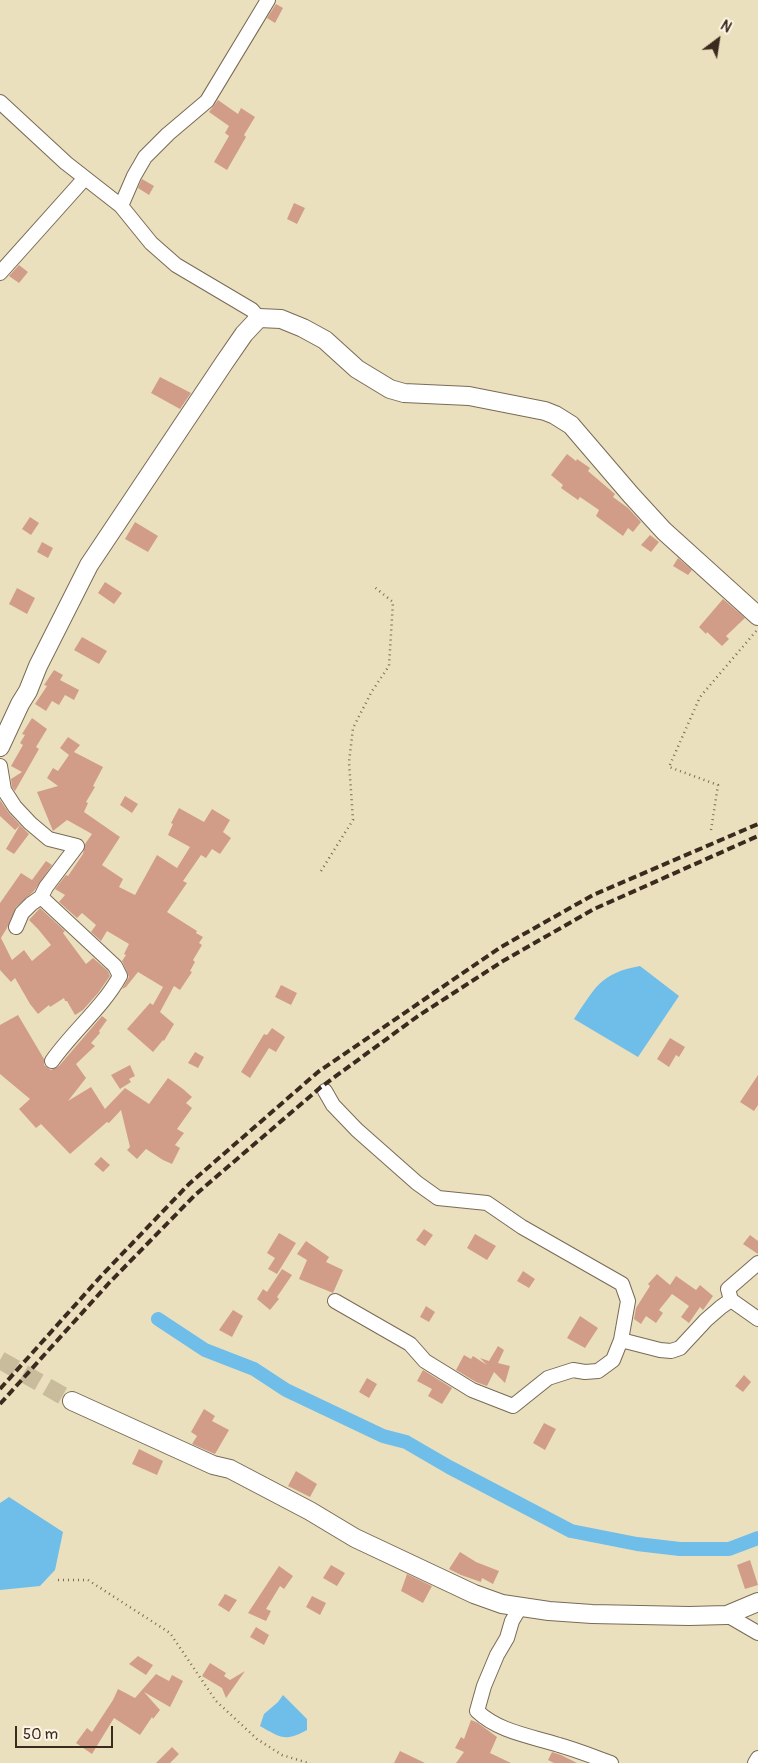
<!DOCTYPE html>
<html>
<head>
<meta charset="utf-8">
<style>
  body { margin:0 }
  #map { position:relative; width:758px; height:1763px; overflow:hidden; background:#ebe0bd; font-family:Pangolin,sans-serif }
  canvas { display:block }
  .north { position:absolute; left:693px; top:15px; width:50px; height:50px; -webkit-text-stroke:4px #fcf5e5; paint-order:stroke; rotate:31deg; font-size:14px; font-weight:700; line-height:20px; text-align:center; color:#3b2a1e }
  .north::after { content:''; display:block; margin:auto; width:18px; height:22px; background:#3b2a1e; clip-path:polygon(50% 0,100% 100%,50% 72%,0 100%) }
  .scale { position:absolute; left:15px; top:1726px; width:98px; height:22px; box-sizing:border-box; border:2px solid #3b2a1e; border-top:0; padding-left:6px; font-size:15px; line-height:18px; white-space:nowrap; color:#3b2a1e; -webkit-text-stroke:4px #fcf5e5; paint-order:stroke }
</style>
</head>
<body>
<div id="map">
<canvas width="758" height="1763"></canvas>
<div class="north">N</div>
<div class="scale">50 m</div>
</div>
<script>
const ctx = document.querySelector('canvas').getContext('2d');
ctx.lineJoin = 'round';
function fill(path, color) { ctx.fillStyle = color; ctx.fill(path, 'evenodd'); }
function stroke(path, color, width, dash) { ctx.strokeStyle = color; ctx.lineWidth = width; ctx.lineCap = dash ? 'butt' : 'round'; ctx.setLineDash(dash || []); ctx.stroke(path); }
fill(new Path2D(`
  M640 966 679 996 638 1057 574 1019C595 988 600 973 640 966Z
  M9 1497 63 1532 55 1570 40 1586 0 1590V1503Z
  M283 1695 307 1719V1730C285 1742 281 1738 260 1726L264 1714 278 1702Z`), '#6fbde9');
stroke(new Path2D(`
  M158 1319 205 1350 254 1369 286 1390 383 1436 406 1442 449 1467 571 1531 637 1544 680 1549H729L758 1538`), '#6fbde9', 14);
fill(new Path2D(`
  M276 4 283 8 275 23 267 18Z
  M218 100 238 114 241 108 255 117 244 135 246 137 227 170 214 162 229 136 225 133 229 126 209 112Z
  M142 179 154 186 149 195 138 188Z
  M294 203 305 208 297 224 287 219Z
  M19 265 28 272 19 283 9 276Z
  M160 377 191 393 180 409 151 393Z
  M567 454 576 461 577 459 590 468 588 471 615 494 613 497 628 508 641 522 633 532 628 528 623 536 596 516 599 510 580 497 578 500 561 488 563 485 551 475Z
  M30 517 39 523 31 535 22 529Z
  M135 522 158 536 148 552 125 539Z
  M650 535 659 542 651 552 641 545Z
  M42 542 53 548 48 558 37 552Z
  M678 558 692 570 688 575 673 566Z
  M105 582 122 593 114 604 98 593Z
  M17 588 35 598 27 614 9 604Z
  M723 599 745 618 726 636 729 639 722 646 707 632 706 634 699 627Z
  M82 637 107 651 99 664 74 650Z
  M54 670 63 675 60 680 79 690 74 700 65 695 59 705 52 701 46 711 35 704 47 686 44 685Z
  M32 718 47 729 36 747 39 749 15 791 12 787 11 779 22 772 11 766 23 745 20 743 25 735 22 734Z
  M68 737 80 745 74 752 103 767 93 786 95 787 86 802 88 803 84 812 120 837 102 865 123 879 119 887 135 895 157 855 177 868 190 847 168 835 173 824 171 823 179 808 204 822 212 809 230 820 223 832 231 838 220 854 212 849 206 858 201 855 183 881 187 883 167 912 197 931 196 933 203 937 199 943 202 945 193 960 195 962 190 971 192 972 180 990 174 986 160 1012 174 1024 164 1041 163 1040 153 1052 127 1029 150 1003 153 1005 163 987 138 972 126 987 122 989 129 977 122 961 126 955 124 954 129 944 107 931 101 941 91 932 96 925 82 913 77 918 59 902 65 895 55 889 66 875 68 876 83 854 85 844 92 834 67 820 53 831 37 792 58 786 47 778 53 768 58 771 69 755 60 748Z
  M125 796 138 804 132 813 120 805Z
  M0 800 9 813 20 825 15 830 0 816Z
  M20 825 29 834 14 854 6 849Z
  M46 861 52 865 34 891 16 907 7 928 1 938 12 960 24 950 32 961 51 945 38 929 29 920 40 908 65 931 63 933 86 964 93 958 108 971 110 976 98 993 83 1010 75 1015 67 1001H65L64 998 50 1007 49 1005 38 1014 30 1004 15 978 11 982 0 970V903L21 873 32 880Z
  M281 985 297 993 291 1005 275 997Z
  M18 1015 44 1059V1065L51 1070 59 1066 102 1016 107 1020 99 1031 100 1033 91 1043 95 1046 76 1064 86 1078 68 1101 91 1087 105 1109 125 1088 149 1104 168 1078 183 1089 192 1097 186 1103 192 1108 177 1129 184 1133 175 1145 180 1148 172 1164 163 1160 146 1149 137 1159 127 1150 130 1147 121 1110 109 1123 107 1122 70 1154 41 1124 36 1128 19 1109 30 1099 0 1074V1025Z
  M272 1028 285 1037 276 1052 269 1048 250 1078 241 1072 264 1034 267 1035Z
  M670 1038 685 1047 679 1057 676 1055 669 1067 657 1059Z
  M195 1052 204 1057 198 1068 188 1063Z
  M130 1065 135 1076 129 1079 131 1082 120 1089 111 1075Z
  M758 1075V1105L754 1111 740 1102Z
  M101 1157 110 1165 103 1172 94 1164Z
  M424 1229 433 1235 425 1246 416 1240Z
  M279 1233 296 1243 277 1274 268 1269 275 1258 267 1253Z
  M475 1234 496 1246 487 1260 467 1248Z
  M750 1235 758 1241V1254L743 1244Z
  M306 1241 329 1257 326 1262 343 1270 333 1293 299 1279 307 1260 297 1254Z
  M282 1269 292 1275 277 1297 279 1299 270 1310 257 1299 263 1289 267 1292Z
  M523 1271 535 1279 529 1288 517 1281Z
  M657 1274 670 1285 676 1276 696 1290 700 1285 713 1296 703 1310 700 1307 689 1323 681 1317 689 1306 672 1294 659 1310 663 1313 656 1323 646 1316 641 1324 634 1319 636 1308 650 1286 648 1284Z
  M426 1306 435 1312 429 1322 420 1317Z
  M233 1310 243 1316 232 1337 219 1330Z
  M580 1316 598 1328 585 1348 567 1338Z
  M498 1346 504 1350 498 1363 510 1366 505 1383 494 1372 487 1386 476 1382 456 1370 464 1355 471 1359 473 1356 487 1365 480 1358 489 1361Z
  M423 1370 452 1388 442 1404 428 1396 432 1389 417 1381Z
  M744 1375 751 1382 743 1392 735 1386Z
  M367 1378 377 1384 369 1398 359 1392Z
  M204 1409 215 1416 212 1421 229 1430 215 1454 192 1444 197 1436 191 1432Z
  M544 1423 556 1429 545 1450 533 1443Z
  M139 1449 163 1461 157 1475 132 1464Z
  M296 1471 317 1484 310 1497 288 1486Z
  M460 1552 476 1562 499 1571 493 1584 482 1578 481 1582 461 1575 449 1569Z
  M750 1560 758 1585 745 1589 737 1565Z
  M331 1565 345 1573 337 1586 323 1578Z
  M279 1566 293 1576 284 1589 280 1586 266 1609 271 1611 266 1621 248 1613Z
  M407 1574 432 1586 423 1603 401 1591Z
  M225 1594 237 1600 229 1612 218 1605Z
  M312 1596 326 1603 320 1615 306 1607Z
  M256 1627 269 1635 264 1645 250 1637Z
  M138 1656 153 1665 146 1675 129 1664Z
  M210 1663 226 1673 224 1676 230 1680 245 1671 226 1698 222 1688 202 1676Z
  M156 1674 169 1681 172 1675 183 1681 170 1707 144 1692 160 1710 153 1719 152 1717 140 1735 114 1718 92 1754 76 1743 87 1728 92 1732 113 1700 118 1689 135 1698Z
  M471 1720 478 1723 497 1737 490 1753 511 1763H456L464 1752 455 1748 461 1737 464 1739Z
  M172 1747 179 1754 170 1763H156Z
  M400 1751 425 1763H394Z
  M552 1752 561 1755 577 1763H554L548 1760Z`), '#d19d89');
stroke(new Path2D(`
  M0 1360 72 1401`), '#c8bc9d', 18, [18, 9]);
const minor = new Path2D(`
  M0 102 66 163 121 206 151 243 176 265 252 310 259 318
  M121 206 134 176 145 157 168 134 207 101 268 0
  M0 273 85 178
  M0 766 4 790 15 807 30 823 49 839 77 846 46 887 41 897 31 904 22 913 16 927
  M41 897 115 966 120 976C103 1007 73 1031 52 1061
  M325 1091 333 1105 357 1130 417 1183 438 1198 487 1203 522 1227 622 1284 628 1301 621 1340 613 1360 598 1371 585 1372 573 1370 548 1378 513 1406 472 1390 425 1361 410 1344 335 1301
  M758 1263 728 1289 731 1300 758 1319
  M621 1340 660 1350 671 1351 680 1348 706 1320 721 1307 731 1300
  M521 1606 512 1621 507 1638 497 1655 484 1686 477 1711C499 1732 531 1736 559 1745 577 1750 594 1757 611 1763
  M727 1615 758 1633
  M755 1763 758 1758`);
const tertiary = new Path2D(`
  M0 747 20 704 28 691 38 666 89 565 224 363 244 334 259 318 281 319 303 328 325 340 357 369 390 389 404 393 469 396 545 411 555 415 571 425 631 495 664 531 758 616
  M72 1401 213 1465 230 1469 310 1511 355 1538 474 1594 502 1604 549 1611 592 1614 689 1616 727 1615 758 1602`);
stroke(minor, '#796a56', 16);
stroke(tertiary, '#796a56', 20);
stroke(new Path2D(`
  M711 830 718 785 669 767 700 697 757 630
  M321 871 353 820 349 762 353 728 372 691 389 666 393 602 373 586
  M58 1580H88L170 1633 216 1701 257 1739 282 1755 308 1763`), '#796a56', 2.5, [1, 4]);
stroke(minor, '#fff', 14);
stroke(tertiary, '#fff', 18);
stroke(new Path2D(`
  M0 1389 102 1275 189 1184 318 1072 501 947 593 895 758 824
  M0 1404 109 1283 195 1195 321 1087 418 1016 503 961 594 909 758 836`), '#3b2a1e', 4, [8, 4]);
</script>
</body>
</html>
